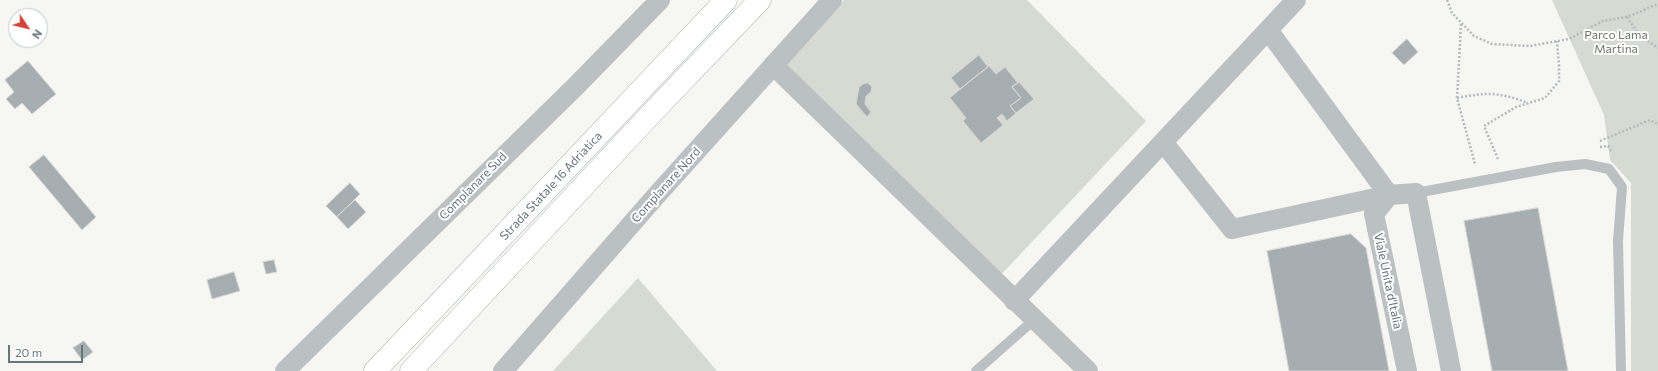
<!DOCTYPE html>
<html>
<head>
<meta charset="utf-8">
<style>
  body { margin:0 }
  #map { position:relative; width:1658px; height:371px; overflow:hidden; background:#f6f6f3; font-family:Commissioner,sans-serif }
  canvas { display:block }
  .north { position:absolute; left:8px; top:8px; width:40px; height:40px; box-sizing:border-box; background:#fff; border:1px solid #c1c8ca; border-radius:50%; rotate:125deg; font-size:11px; font-weight:700; line-height:16px; text-align:center; color:#64757b }
  .north::after { content:''; display:block; margin:auto; width:14px; height:18px; background:#d14139; clip-path:polygon(50% 0,100% 100%,50% 72%,0 100%) }
  .scale { position:absolute; left:8px; top:345px; width:75px; height:18px; box-sizing:border-box; border:2px solid #64757b; border-top:0; padding-left:5px; font-size:12px; line-height:14px; white-space:nowrap; color:#64757b; -webkit-text-stroke:3px #fff; paint-order:stroke }
</style>
</head>
<body>
<div id="map">
<canvas width="1658" height="371"></canvas>
<div class="north">N</div>
<div class="scale">20 m</div>
</div>
<script>
const ctx = document.querySelector('canvas').getContext('2d');
ctx.lineJoin = 'round';
function fill(path, color) { ctx.fillStyle = color; ctx.fill(path, 'evenodd'); }
function stroke(path, color, width, dash) { ctx.strokeStyle = color; ctx.lineWidth = width; ctx.lineCap = dash ? 'butt' : 'round'; ctx.setLineDash(dash || []); ctx.stroke(path); }
function write(font, color, halo, rows, align = 'center') {
  ctx.font = font + ' Commissioner,sans-serif'; ctx.lineWidth = 4; ctx.setLineDash([]); ctx.textBaseline = 'middle'; ctx.strokeStyle = halo; ctx.fillStyle = color; for (const [text, x, y, turn = 0] of rows) {
    ctx.save(); ctx.translate(x, y); ctx.rotate((+turn || 0) * Math.PI / 180); ctx.textAlign = isNaN(turn) ? turn : align; if (halo) ctx.strokeText(text, 0, 0); ctx.fillText(text, 0, 0); ctx.restore();
  }
}
fill(new Path2D(`
  M844 0H1027L1146 121 996 280 777 72Z
  M1552 0H1658V371H1631V183L1610 160 1604 115Z
  M638 278 717 371H553Z`), '#d7dad3');
const building = new Path2D(`
  M1407 39 1418 52 1404 65 1392 53Z
  M979 55 988 67 960 89 951 78Z
  M28 61 56 94 32 114 22 103 15 109 6 99 14 92 5 80Z
  M989 66 996 74 1005 67 1018 83 1012 87 1021 98 1010 106 1016 113 1007 121 1002 114 997 118 1003 125 981 143 963 121 966 118 950 98Z
  M1019 82 1034 99 1016 113 1010 106 1021 98 1012 87Z
  M868 83 872 87 871 92 866 96 865 104 871 112 867 117 856 104 859 87 863 84Z
  M44 155 96 217 82 230 29 167Z
  M350 183 360 194 337 217 326 206Z
  M355 200 366 212 348 229 337 217Z
  M1538 208 1568 371H1492L1464 221Z
  M1351 234 1366 248 1389 371H1289L1267 251Z
  M274 260 277 272 266 274 263 262Z
  M234 272 240 291 212 299 207 280Z
  M84 341 93 352 82 360 73 348Z`);
fill(building, '#a6aeb2');
stroke(building, '#d7d7d6', 1);
const trunk = new Path2D(`
  M375 371 726 0
  M411 371 650 115 760 0`);
stroke(trunk, '#afb4b6', 23);
stroke(new Path2D(`
  M1447 0 1452 13 1474 36 1492 44 1530 46 1569 39 1603 21 1627 17 1658 4
  M1627 17 1639 35 1658 48
  M1461 24 1457 98 1475 164
  M1457 98C1488 92 1499 92 1528 103
  M1600 141 1650 120 1658 124
  M1600 147 1608 146 1611 151
  M1498 159 1484 126 1516 107 1545 98 1559 81V65L1557 41`), '#b6babc', 2.5, [2, 2]);
stroke(new Path2D(`
  M1416 193 1556 167 1585 164 1609 169 1622 187 1618 241 1621 371
  M976 371 1035 319`), '#bbc1c3', 10);
stroke(new Path2D(`
  M1268 30 1296 0
  M773 65 1088 371
  M1163 142 1232 229 1389 195 1416 193 1451 371
  M1389 195 1374 214 1407 371
  M1014 301 1268 30 1389 195
  M285 371 575 87 660 0
  M503 371 655 197 832 0`), '#bbc1c3', 20);
stroke(trunk, '#fff', 22);
write('12px', '#6d7966', '#fff', [
  ["Parco Lama",1616,35],
  ["Martina",1616,49]
]);
write('12px', '#64757b', '#fff', [
  ["Complanare Nord",666,185,-48],
  ["Complanare Sud",473,186,-45],
  ["Strada Statale 16 Adriatica",551,186,-47],
  ["Viale Unita d'Italia",1388,281,78]
]);
</script>
</body>
</html>
